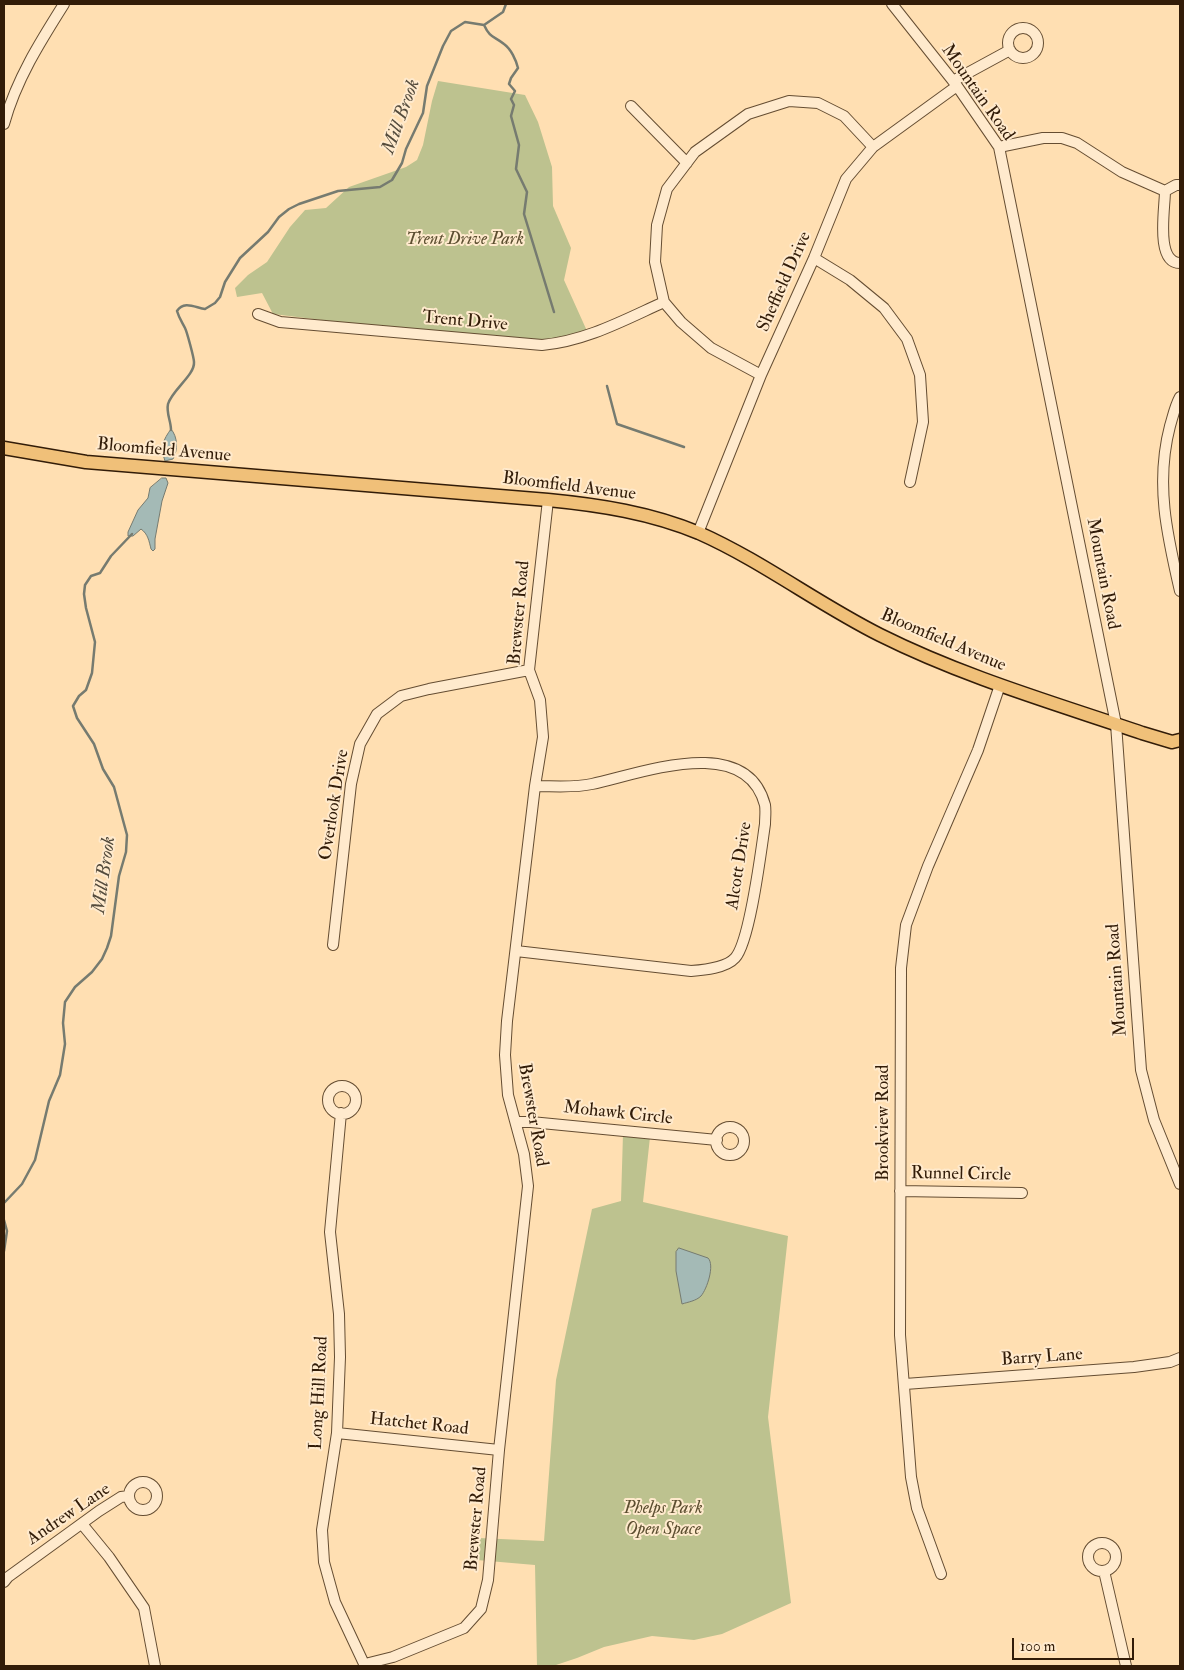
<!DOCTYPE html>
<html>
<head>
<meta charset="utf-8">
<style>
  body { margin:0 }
  #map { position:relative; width:1184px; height:1670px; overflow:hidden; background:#ffdfb2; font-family:"IM FELL Double Pica",serif }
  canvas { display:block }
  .frame { position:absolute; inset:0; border:5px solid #321c08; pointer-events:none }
  .scale { position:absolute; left:1012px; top:1638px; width:122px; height:22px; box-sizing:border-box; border:2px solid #321c08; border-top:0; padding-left:6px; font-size:15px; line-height:18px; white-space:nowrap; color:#321c08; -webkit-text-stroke:4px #ffeacd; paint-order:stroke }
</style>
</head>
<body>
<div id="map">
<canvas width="1184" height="1670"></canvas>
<div class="frame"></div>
<div class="scale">100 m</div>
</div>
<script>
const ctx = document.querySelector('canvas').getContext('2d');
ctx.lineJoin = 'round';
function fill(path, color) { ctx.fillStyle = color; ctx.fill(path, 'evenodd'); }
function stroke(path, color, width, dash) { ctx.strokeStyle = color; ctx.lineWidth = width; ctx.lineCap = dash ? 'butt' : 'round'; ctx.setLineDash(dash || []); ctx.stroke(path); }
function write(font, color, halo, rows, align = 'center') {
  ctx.font = font + ' "IM FELL Double Pica",serif'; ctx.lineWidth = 4; ctx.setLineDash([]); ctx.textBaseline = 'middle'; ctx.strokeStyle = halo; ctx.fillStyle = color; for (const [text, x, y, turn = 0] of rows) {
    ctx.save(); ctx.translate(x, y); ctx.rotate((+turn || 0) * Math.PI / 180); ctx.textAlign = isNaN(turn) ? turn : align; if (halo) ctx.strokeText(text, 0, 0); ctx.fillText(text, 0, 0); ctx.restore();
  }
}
fill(new Path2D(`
  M438 81 525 95 538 122 552 167 553 206 571 248 564 280 587 331 546 341 338 322 273 314 262 293 237 297 235 288 248 275 267 262 290 227 305 210 326 208 349 187 406 167 417 160 423 145 432 101Z
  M623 1134 650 1137 643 1202 788 1236 768 1417 791 1603 722 1634 694 1640 652 1636 604 1647 577 1658 553 1666H537L535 1565 477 1560 479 1538 544 1541 556 1380 592 1209 621 1201Z`), '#bdc28f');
const water = new Path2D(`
  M171 429C178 437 178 450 173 459L165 461C160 447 163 440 171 429Z
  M162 478H166L168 483 162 501 155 539V549L153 551 151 549C149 541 148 534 141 529L133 536H128V532L138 510 148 498 150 488Z
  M679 1248 708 1258C715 1265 707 1289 701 1296 696 1301 688 1302 682 1304L676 1271V1252Z`);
fill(water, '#a4bab6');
stroke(water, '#767b70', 1);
stroke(new Path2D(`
  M484 25C490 38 494 36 504 44 511 49 516 60 518 68L511 78 509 84 515 91 511 99 514 105 511 116 519 145 516 169 527 192 524 214 554 312
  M607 386 617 424 684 447
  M171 430C171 421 166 413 168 404 172 390 195 375 194 362 194 358 187 332 185 328 182 322 179 318 177 311 184 300 196 308 205 309L215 303 220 297 225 282 240 258 268 232 279 217 289 209 299 204 338 191 380 187 392 180 402 163 406 149 423 113 427 86 443 46 451 31 465 22 484 25 503 12 506 4
  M4 1203 22 1184 35 1160 49 1101 60 1075 65 1044 63 1023 65 1002 75 987 92 972 102 959 107 948 111 936 119 876 126 852 127 835 114 787 103 769 94 744 77 718 73 706 79 696 86 690 92 673 95 642 86 608 84 594 85 585 91 576 100 573 111 556 132 534
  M4 1220 7 1231 4 1251`), '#767b70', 2.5);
const minor = new Path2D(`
  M892 4 957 86 999 147 1116 724 1141 1070 1154 1120 1180 1184
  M1008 43a15 15 0 1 1 30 0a15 15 0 1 1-30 0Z
  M953 81 1010 50
  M631 106 687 163
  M4 124C16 80 40 42 64 4
  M999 147 1043 138H1062L1077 143 1122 172 1165 191
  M1165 191C1165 208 1155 263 1180 263
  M1165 191 1176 185H1180
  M814 258 850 280 884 308 907 339 920 375 923 422 910 482
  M258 314 280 322 542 345C586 341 624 320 664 302
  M761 375 711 348 681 322 664 302 655 262 657 225 667 189 695 152 748 114 789 101 818 103 844 116 873 147
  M1180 397C1175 406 1173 416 1170 426 1155 483 1167 535 1180 591
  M698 533 761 375 814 258 846 179 873 147 957 86
  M333 945 351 784 360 744 377 714 401 696 429 689 529 670
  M516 951 691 971C704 970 726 968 735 958 750 942 761 851 765 824 765 818 766 811 765 805 746 732 640 774 592 784 574 788 554 786 535 786
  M328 1100a14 14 0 1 1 28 0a14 14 0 1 1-28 0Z
  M341 1113 330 1232 339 1314 340 1357 337 1433 322 1530 324 1562 335 1602 365 1666
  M516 1122H531L717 1140
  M716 1141a14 14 0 1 1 28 0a14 14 0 1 1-28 0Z
  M900 1191 1022 1193
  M905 1384 1134 1367 1170 1362 1180 1358
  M337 1433 499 1450
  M129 1496a14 14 0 1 1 28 0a14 14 0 1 1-28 0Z
  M82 1524 109 1557 144 1608 155 1666
  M1088 1557a14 14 0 1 1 28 0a14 14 0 1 1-28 0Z
  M1104 1571 1126 1666
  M941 1574 917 1508 911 1477 900 1335 901 968 906 925 928 866 978 750 1000 685
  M4 1582 8 1577 99 1511 121 1497 129 1496
  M365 1664 393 1657 464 1628 481 1609 488 1580 499 1450 528 1186 524 1154 508 1095 505 1055 507 1021 535 786 543 737 540 700 529 670 548 500`);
const major = new Path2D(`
  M4 448 86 462 548 500C600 505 651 513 699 533 762 561 818 604 880 635 964 677 1054 703 1142 733L1172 742 1180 740`);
stroke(minor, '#654d32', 12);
stroke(major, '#321c08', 15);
stroke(minor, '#ffeacd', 10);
stroke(major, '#f0c079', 12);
write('18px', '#321c08', '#ffeacd', [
  ["Mountain Road",977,93,55],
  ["Sheffield Drive",785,282,-66],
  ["Trent Drive",465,322,5],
  ["Bloomfield Avenue",164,451,5],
  ["Bloomfield Avenue",569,487,7],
  ["Mountain Road",1102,574,79],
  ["Brewster Road",520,613,-85],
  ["Bloomfield Avenue",943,641,23],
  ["Overlook Drive",335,805,-81],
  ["Alcott Drive",740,866,-81],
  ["Mountain Road",1118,980,-94],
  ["Mohawk Circle",618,1114,6],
  ["Brewster Road",532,1115,80],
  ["Brookview Road",884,1123,-90],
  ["Runnel Circle",961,1175,1],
  ["Barry Lane",1042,1358,-4],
  ["Long Hill Road",320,1393,-87],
  ["Hatchet Road",419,1425,6],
  ["Andrew Lane",69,1515,-34],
  ["Brewster Road",477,1519,-85]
]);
write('italic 18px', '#5c4e30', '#ffeacd', [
  ["Trent Drive Park",465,240],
  ["Phelps Park",663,1509],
  ["Open Space",663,1530]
]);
write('italic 19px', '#544b3c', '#ffeacd', [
  ["Mill Brook",402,117,-70],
  ["Mill Brook",105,875,-82]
]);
</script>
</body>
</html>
